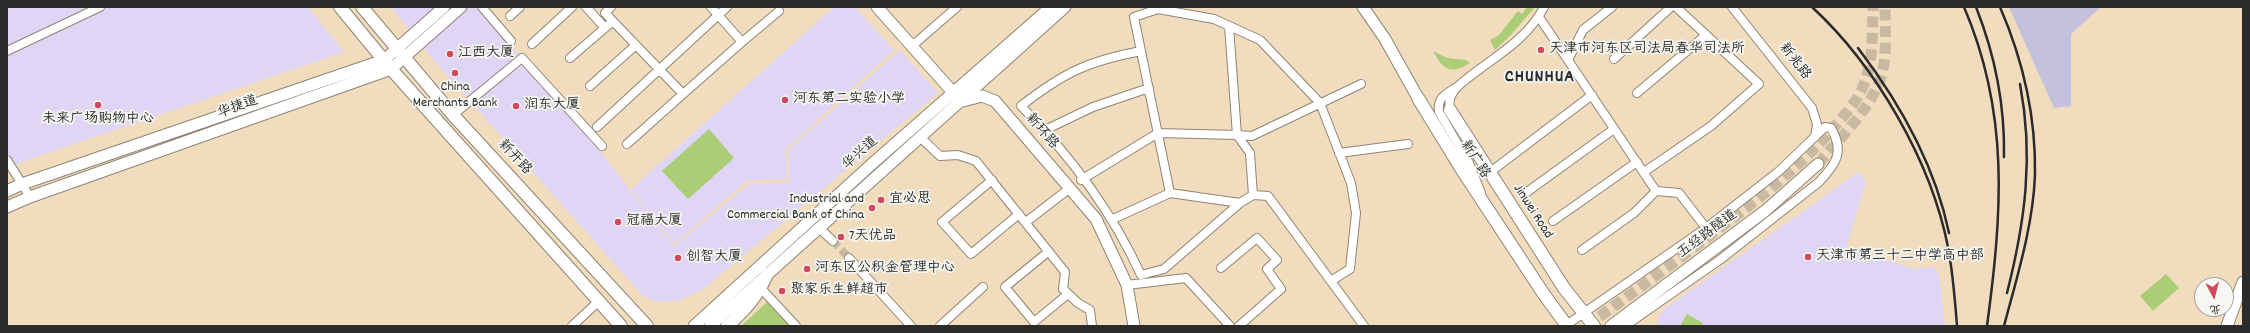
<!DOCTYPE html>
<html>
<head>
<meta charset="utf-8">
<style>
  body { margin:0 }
  #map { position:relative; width:2250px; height:333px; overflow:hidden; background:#f1ddbe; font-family:Dekko,"LXGW WenKai TC",sans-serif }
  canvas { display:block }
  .frame { position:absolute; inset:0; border:8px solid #2b2b2b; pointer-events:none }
  .north { position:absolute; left:2194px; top:277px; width:40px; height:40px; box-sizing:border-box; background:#f6f6f2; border:1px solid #a5a5a2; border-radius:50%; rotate:173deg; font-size:11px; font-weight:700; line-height:16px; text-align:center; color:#2b2b2b }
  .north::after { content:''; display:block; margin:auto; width:14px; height:18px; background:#d1495b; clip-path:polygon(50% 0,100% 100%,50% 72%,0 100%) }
</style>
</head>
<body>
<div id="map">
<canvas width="2250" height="333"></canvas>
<div class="frame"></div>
<div class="north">北</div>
</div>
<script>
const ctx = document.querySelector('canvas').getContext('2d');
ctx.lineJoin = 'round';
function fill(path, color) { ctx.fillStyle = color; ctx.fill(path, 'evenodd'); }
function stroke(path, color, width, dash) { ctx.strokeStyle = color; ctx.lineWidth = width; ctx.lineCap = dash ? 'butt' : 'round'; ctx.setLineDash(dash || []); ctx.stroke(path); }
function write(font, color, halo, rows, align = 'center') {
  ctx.font = font + ' Dekko,"LXGW WenKai TC",sans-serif'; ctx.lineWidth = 3.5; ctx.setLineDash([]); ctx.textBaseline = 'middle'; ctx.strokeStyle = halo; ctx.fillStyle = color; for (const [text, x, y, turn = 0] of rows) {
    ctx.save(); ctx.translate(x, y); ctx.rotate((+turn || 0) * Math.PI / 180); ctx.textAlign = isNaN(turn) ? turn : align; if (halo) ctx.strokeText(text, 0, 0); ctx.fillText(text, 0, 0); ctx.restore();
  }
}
fill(new Path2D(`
  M7 7H308L344 52 27 160 7 170Z
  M391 7H478L596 146 674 246 749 184 789 182 788 150 900 50 938 93 702 290 677 301H654L642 295 437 64Z
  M834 7H855L894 50 785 150 787 179 747 181 674 244 631 189Z
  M1859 172 1866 182 1846 248 1916 269 1934 267 1939 275 1945 326H1658V318L1664 309Z`), '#dfd5f5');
fill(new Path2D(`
  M2009 7H2101L2071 34V106L2054 108Z`), '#c3c1db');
fill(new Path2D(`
  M1527 7H1535L1510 36 1495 50 1490 40 1499 35 1518 11 1522 14Z
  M1433 51 1447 58 1466 60 1470 63C1451 75 1443 70 1433 51Z
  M709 129 734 158 688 199 662 171Z
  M2166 274 2179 288 2153 311 2140 296Z
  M767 302 789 326H741Z
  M1687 314 1703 323 1701 326H1680Z`), '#aacd76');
stroke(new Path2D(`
  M833 241 849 258`), '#c9b9a1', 8, [8, 4]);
stroke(new Path2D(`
  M1818 164C1839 139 1866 114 1879 83 1888 61 1885 31 1885 7
  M1586 326C1626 298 1665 269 1704 240 1748 207 1791 175 1828 134 1839 121 1854 106 1861 91 1874 65 1872 35 1873 7`), '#c9b9a1', 11, [11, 5.5]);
const street = new Path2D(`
  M482 7 511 41
  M586 7 605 28
  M611 7 605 13 683 94 742 42 711 7
  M1732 7 1812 108 1817 124 1815 137
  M510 16 520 7
  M1539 17 1656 191 1679 193 1706 228
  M1229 26 1237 135 1252 136 1361 84
  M742 42 779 11
  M532 44 572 7
  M912 46 957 7
  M7 51 100 7
  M1141 51C1088 61 1063 73 1021 106 1070 155 1112 212 1141 275L1164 269 1240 203 1253 195
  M570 58 613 21
  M1614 59 1671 7
  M1568 60 1583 30 1612 7
  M590 86 636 45
  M1455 88C1444 95 1437 99 1439 112L1469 163 1481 193
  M1637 93 1706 35
  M1450 110C1448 100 1451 94 1457 87 1487 60 1525 44 1544 7
  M453 115 522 58 602 146
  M597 127 727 7
  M1045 130 1093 107 1149 88
  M920 137 940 156 958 155 976 161 1065 272 1063 289 1078 303 1090 310 1092 326
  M627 144 683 94
  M1339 153 1408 144
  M7 160 30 197
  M1644 172 1711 126 1759 84 1676 7
  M1489 173 1592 95
  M992 180 942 222 971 254 1019 214
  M1081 180 1158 133 1237 135 1250 153 1253 195 1268 196 1364 326
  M1527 192 1614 129
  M1170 193 1134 17 1158 9 1214 19 1260 40 1320 103 1351 183 1356 213 1350 269 1331 281
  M1113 219 1170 193 1240 203
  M1553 221 1637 162
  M1026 222 1070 188
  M819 228 833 241
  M1582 250 1634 213 1656 191
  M1048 252 1005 287 1034 322 1068 294
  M849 258 911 326
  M1221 268 1257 238 1277 260 1267 269 1281 289 1239 326
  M757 284 796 326
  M1127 285 1186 278 1230 326
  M572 326 599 301
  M940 326 983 287
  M1565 326 1706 228 1778 172 1825 127 1831 128C1845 152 1836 164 1819 182L1721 259 1625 326`);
const secondary = new Path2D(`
  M877 7 959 99
  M1363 7 1385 39 1418 98
  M963 101 982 96 995 101 1096 219 1127 285 1134 326
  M7 191 22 184 384 60 444 7
  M7 207 30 197 391 69 461 7
  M694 326 873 163 1051 7
  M710 326 1065 7
  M1611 326 1765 211 1818 164
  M2227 326 2243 282`);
const primary = new Path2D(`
  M340 7 391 69 621 326
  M362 7 453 115 647 326
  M1418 98 1464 173 1543 293 1567 326
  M1450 110 1564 288 1594 326
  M727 326C745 310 758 296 767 274`);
stroke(street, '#8e8474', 10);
stroke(secondary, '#8e8474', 13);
stroke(primary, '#8e8474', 14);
stroke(street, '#fff', 8);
stroke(secondary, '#fff', 11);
stroke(primary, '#fff', 12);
stroke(new Path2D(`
  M1812 7C1876 66 1931 161 1948 247 1953 273 1955 300 1957 326
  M1964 7C2010 114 2002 214 1987 326
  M1976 7C1995 55 2005 105 2004 157
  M2000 7C2023 60 2036 117 2035 175 2033 226 2017 277 2004 326
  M1858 48C1900 103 1935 165 1949 233
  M2007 293C2025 222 2034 157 2020 84`), '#2b2b2b', 2.5);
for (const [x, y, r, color] of [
  [1541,50,4,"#d1495b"],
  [450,54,4,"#d1495b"],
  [455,73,4,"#d1495b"],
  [785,100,4,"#d1495b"],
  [98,105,4,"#d1495b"],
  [516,106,4,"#d1495b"],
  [881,200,4,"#d1495b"],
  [872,208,4,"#d1495b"],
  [618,222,4,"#d1495b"],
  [841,237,4,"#d1495b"],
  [1808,257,4,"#d1495b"],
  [678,258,4,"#d1495b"],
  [807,269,4,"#d1495b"],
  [782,291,4,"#d1495b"]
]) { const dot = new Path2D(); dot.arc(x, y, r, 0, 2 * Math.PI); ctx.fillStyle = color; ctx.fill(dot); stroke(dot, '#f6f6f2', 1.5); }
write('14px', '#2b2b2b', '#f6f6f2', [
  ["天津市河东区司法局春华司法所",1549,50],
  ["江西大厦",458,54],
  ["China",455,88,"center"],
  ["Merchants Bank",455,104,"center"],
  ["河东第二实验小学",793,100],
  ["润东大厦",524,106],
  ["未来广场购物中心",98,120,"center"],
  ["Industrial and",864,200,"right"],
  ["Commercial Bank of China",864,216,"right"],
  ["宜必思",889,200],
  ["冠福大厦",626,222],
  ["7天优品",849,237],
  ["天津市第三十二中学高中部",1816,257],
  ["创智大厦",686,258],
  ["河东区公积金管理中心",815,269],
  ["聚家乐生鲜超市",790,291]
], 'left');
write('14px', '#2b2b2b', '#f6f6f2', [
  ["新兆路",1794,62,52],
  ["华捷道",238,108,-20],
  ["新环路",1041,132,49],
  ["华兴道",861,154,-42],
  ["新开路",514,158,47],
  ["新广路",1474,160,57],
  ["Jinwei Road",1532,212,57],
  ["五经路隧道",1708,235,-37]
]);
ctx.letterSpacing = '1px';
write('bold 18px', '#2b2b2b', '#f6f6f2', [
  ["CHUNHUA",1540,79]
]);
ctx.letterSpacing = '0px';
</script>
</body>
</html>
